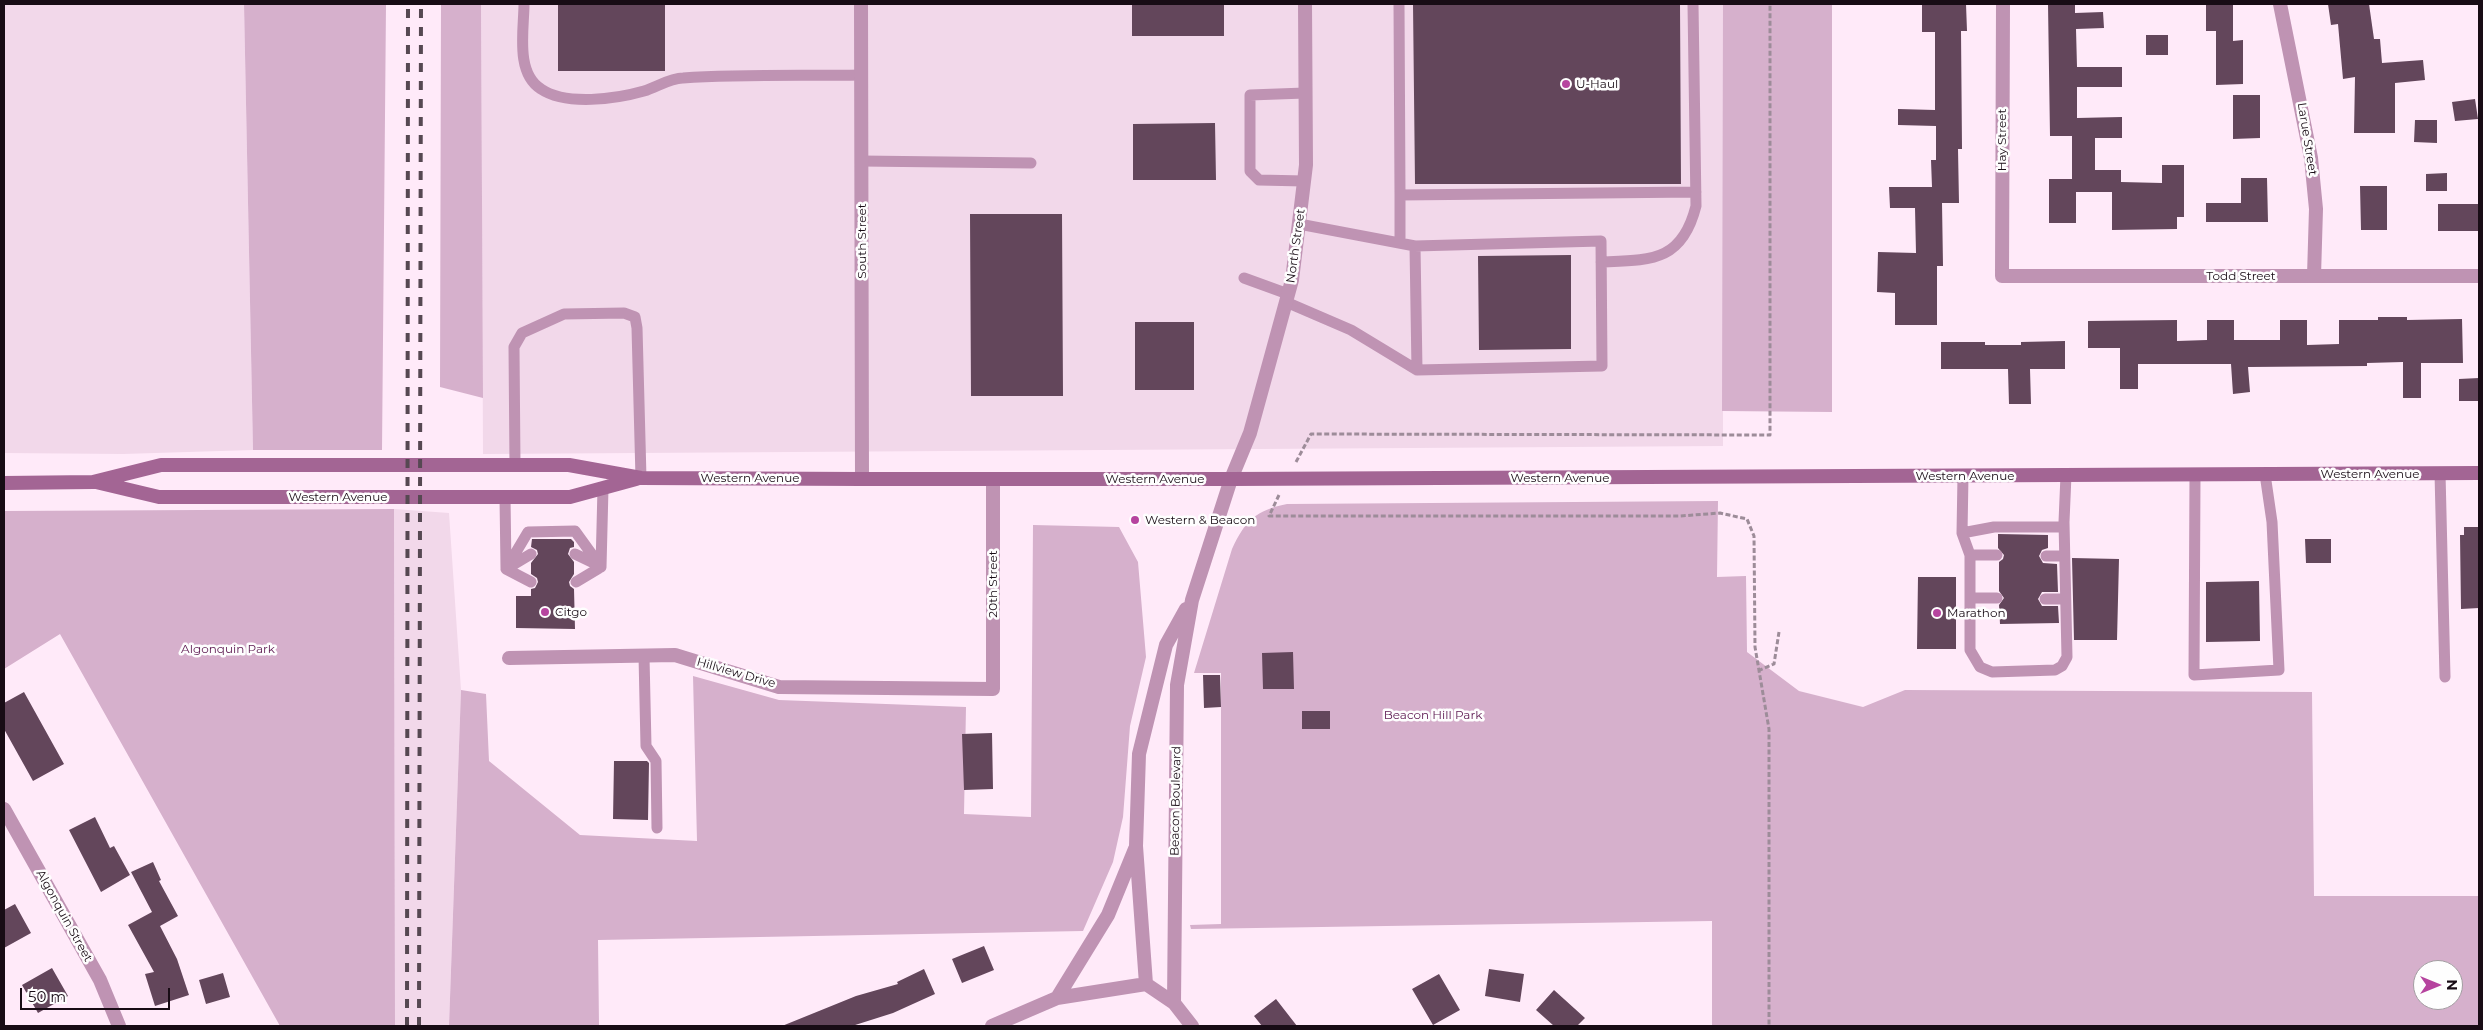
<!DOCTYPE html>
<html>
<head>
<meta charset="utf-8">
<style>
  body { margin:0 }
  #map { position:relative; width:2483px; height:1030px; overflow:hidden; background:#ffeaf9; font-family:Montserrat,sans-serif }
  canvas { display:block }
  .frame { position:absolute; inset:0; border:5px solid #180c15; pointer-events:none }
  .north { position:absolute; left:2413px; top:960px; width:50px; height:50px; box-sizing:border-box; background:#fefefe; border:1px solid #a29da1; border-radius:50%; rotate:90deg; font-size:14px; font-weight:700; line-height:20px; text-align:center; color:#180c15 }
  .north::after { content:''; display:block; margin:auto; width:18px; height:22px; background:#b6449f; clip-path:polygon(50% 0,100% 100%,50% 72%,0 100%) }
  .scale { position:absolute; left:20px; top:988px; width:150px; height:22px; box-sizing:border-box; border:2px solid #180c15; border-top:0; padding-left:6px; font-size:15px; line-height:18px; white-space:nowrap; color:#180c15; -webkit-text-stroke:4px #fefefe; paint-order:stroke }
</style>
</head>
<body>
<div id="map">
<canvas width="2483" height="1030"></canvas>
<div class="frame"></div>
<div class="north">N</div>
<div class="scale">50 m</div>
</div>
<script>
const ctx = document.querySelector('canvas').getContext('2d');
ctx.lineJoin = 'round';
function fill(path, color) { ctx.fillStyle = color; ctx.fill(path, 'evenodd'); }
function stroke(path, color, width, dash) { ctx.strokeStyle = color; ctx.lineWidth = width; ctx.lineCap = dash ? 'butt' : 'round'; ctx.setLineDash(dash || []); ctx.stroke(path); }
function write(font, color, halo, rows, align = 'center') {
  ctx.font = font + ' Montserrat,sans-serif'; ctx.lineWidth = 5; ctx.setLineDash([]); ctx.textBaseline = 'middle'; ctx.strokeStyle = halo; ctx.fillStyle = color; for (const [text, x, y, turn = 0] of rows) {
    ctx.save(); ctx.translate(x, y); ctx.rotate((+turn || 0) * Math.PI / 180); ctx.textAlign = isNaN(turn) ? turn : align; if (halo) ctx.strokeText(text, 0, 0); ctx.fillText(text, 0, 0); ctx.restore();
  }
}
fill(new Path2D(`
  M4 4H244L253 450 123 454 4 453Z
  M481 4H1723V446L483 454Z
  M394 509 449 513 461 690 449 1026H395Z`), '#f2d8ea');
fill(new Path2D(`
  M244 4H386L382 450H253Z
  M441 4H481L483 398 440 387Z
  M1723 4H1832V412L1722 411Z
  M1718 501 1717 577 1746 576 1747 652 1799 691 1863 707 1905 690 2312 692 2314 896H2479V1026H1712V921L1191 929 1190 925 1221 924V673H1194L1232 549C1245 521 1256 510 1287 504ZM2423 970H2453V1000H2423Z
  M394 509 395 1026H280L60 634 4 669V511Z
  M1033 525 1119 527 1138 562 1146 657 1130 726 1123 817 1113 862 1083 931 598 940 599 1026H449L461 690 486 694 489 761 580 835 697 841 693 676 779 700 966 707 964 814 1031 817Z`), '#d6b0cc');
fill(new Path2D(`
  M558 4H665V71H558Z
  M1132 4H1224V36H1132Z
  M1413 4H1680L1681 184H1415Z
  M1922 4H1966L1967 31H1961L1962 149H1958L1959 203H1942L1943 266H1937V325H1895V293L1877 292 1878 252 1916 253 1915 208H1890L1889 187H1932L1931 160H1936V126L1898 125V109L1935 110V32H1922Z
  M2048 4H2075V13L2103 12 2104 28 2076 29 2077 67H2122V87H2077V118L2122 117V138H2095V170H2121V182L2162 183V165H2184V217H2177V229L2112 230V192H2076V223H2049V179H2072V136H2050Z
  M2206 4H2233V41L2243 40V84L2216 85V31H2206Z
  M2328 4H2369L2374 39H2380L2382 63 2423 60 2425 80 2395 83V133H2354L2355 77 2343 79 2338 24 2331 25Z
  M2146 35H2168V55H2146Z
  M2233 95H2260V138L2233 139Z
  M2475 99 2478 119 2455 121 2452 102Z
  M2415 120H2437V143L2414 142Z
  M1215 123 1216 180H1133V124Z
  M2447 173V191H2426V174Z
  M2241 178H2267L2268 222H2206V203H2241Z
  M2360 186H2387V230H2361Z
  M2438 204H2479V231H2438Z
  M970 214H1062L1063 396H971Z
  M1571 255V349L1479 350 1478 256Z
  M2378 317H2407V320L2462 319 2463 363H2421V398H2403V362L2367 363V366L2248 367 2250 392 2233 394 2231 364H2138V389H2120V348H2088V321L2177 320V341L2207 340V320H2234V340H2280V320H2307V345L2339 344V320H2378Z
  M1135 322H1194V390H1135Z
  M2065 341V369H2030L2031 404H2009L2008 369H1941V342H1985V345H2021V342Z
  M2479 378V401H2459V379Z
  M2464 527H2479V608L2461 609 2460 535H2464Z
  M1998 534 2048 535V548L2042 550 2039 556 2043 563 2057 564 2058 592H2042L2038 599 2042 606H2058L2059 623 2000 624 1999 605 2004 598 1999 591V562L2003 559 2004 555 1998 548Z
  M532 539H571L574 542V547L570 548 568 554 574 562V574L569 582 570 586 574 589 575 629 516 628V596H531V589L535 588 538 582 537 578 531 574V563L538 554 537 550 531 547Z
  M2305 539H2331V563H2306Z
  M2072 558 2119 559 2117 640H2074Z
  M1918 577H1956V649H1917Z
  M2259 581 2260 641 2206 642V582Z
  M1293 652 1294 689H1263L1262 653Z
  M1203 675H1220L1221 707 1204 708Z
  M24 692 64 764 33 781 4 729V703Z
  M1302 711H1330V729H1302Z
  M992 733 993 789 964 790 962 734Z
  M614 761H647L649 763 648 820 613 819Z
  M95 817 110 848 114 846 130 875 101 892 69 830Z
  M153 862 161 880 159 881 178 916 160 926 177 959 189 995 155 1006 145 974 154 972 128 925 152 912 131 872Z
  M15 904 31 933 4 948V910Z
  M984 946 994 970 962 983 952 959Z
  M52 968 68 996 38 1013 22 985Z
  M924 969 935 994 893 1013 852 1026H782L856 996 898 984 897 982Z
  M1489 969 1524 974 1520 1002 1485 996Z
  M223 973 230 997 206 1004 199 980Z
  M1439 974 1460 1010 1433 1025 1412 989Z
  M1554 990 1585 1018 1577 1026H1554L1536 1010Z
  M1276 999 1297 1026H1262L1254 1016Z`), '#63465b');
stroke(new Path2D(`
  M1296 462 1311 434 1770 435V4
  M1279 495 1269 516H1680L1720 513 1747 519 1754 536 1755 647 1769 729V1026
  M1758 671 1774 664 1779 632`), '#9d8c99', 3, [5, 2.5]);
stroke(new Path2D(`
  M524 4C524 29 515 73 541 89 566 106 616 99 644 91 657 87 670 78 683 78 742 74 802 76 861 75
  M1399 4 1400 195 1696 192
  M861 161 1031 163
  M1304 181 1259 180 1250 171V95L1305 93
  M1400 195V243
  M1415 246 1417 370
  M1601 262C1651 260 1682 262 1696 206L1693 4
  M1244 278 1288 294
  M1286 302 1351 330 1417 370 1602 366 1601 241 1415 246 1299 224
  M515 465 514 347 522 333 564 314 624 313 635 317 637 328 641 478
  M2440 473 2445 677
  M2195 475 2194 675 2279 670 2272 522 2265 474
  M1963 476 1962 533 1970 555V650L1980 667 1992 672 2055 670 2062 666 2067 657 2064 522 2066 475
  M505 497 506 568
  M1962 533 1994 527H2064
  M531 554 506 569 531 582
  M575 554 600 566
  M1970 555H1997
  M2046 556H2064
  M601 567 603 488
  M506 569 528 532 575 531 601 567
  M576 582 601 567
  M1970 598H1997
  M2045 599H2065
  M644 656 646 746 656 761 657 828`), '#bf93b3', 11);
stroke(new Path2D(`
  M861 4 862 479
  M2003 4 2002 276H2479
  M2280 4 2311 158 2316 209 2314 276
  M509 658 675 655 779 687 993 689V479
  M4 809 100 980 119 1026
  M1146 984 1136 846 1139 754 1166 645 1186 609
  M1057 998 1146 984 1174 1003 1192 1026
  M1174 1003 1177 685 1192 600 1231 479 1250 433 1292 280 1306 165 1305 4
  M992 1026 1057 998 1108 915 1135 849`), '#bf93b3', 14);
stroke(new Path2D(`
  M96 482 159 497H570L636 479
  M4 483 93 482 161 465H569L641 478 862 479H1231L2479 473`), '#a36594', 14);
stroke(new Path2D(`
  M407 1026 408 4
  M419 1026 421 4`), '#564852', 4, [9, 9]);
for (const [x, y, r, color] of [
  [1566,84,5,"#b6449f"],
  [1135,520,5,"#b6449f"],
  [545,612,5,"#b6449f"],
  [1937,613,5,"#b6449f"]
]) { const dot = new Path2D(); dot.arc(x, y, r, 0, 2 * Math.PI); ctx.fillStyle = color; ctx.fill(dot); stroke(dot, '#fefefe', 2); }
write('12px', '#180c15', '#fefefe', [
  ["U-Haul",1576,84],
  ["Western & Beacon",1145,520],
  ["Citgo",555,612],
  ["Marathon",1947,613]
], 'left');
write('12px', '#180c15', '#fefefe', [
  ["Larue Street",2307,139,81],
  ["Hay Street",2002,140,-90],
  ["South Street",862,241,-90],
  ["North Street",1296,246,-82],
  ["Todd Street",2241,276],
  ["Western Avenue",2370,474],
  ["Western Avenue",1965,476],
  ["Western Avenue",750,478],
  ["Western Avenue",1560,478],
  ["Western Avenue",1155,479],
  ["Western Avenue",338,497],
  ["20th Street",993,584,-90],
  ["Hillview Drive",736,673,16],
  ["Beacon Boulevard",1176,801,-89],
  ["Algonquin Street",64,916,61]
]);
write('12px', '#5d1951', '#fefefe', [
  ["Algonquin Park",228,649],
  ["Beacon Hill Park",1433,715]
]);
</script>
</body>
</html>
